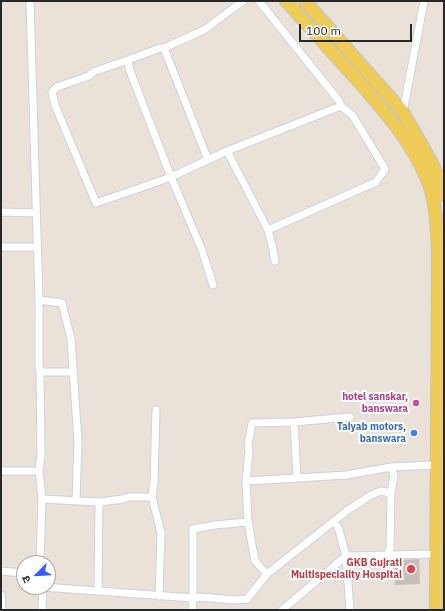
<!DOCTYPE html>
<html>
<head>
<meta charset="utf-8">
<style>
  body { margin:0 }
  #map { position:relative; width:445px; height:611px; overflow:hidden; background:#eae2d8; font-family:"IBM Plex Sans","Noto Sans Devanagari",sans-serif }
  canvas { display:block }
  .frame { position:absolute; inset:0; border:2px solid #272727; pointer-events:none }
  .north { position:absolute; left:16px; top:555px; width:40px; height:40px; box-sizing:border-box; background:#fff; border:1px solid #a9a9a9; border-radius:50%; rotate:246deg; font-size:11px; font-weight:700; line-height:16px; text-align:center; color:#272727 }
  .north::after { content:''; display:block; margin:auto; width:14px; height:18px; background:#375bf8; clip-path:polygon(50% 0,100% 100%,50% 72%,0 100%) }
  .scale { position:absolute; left:299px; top:24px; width:113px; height:18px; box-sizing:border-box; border:2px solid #272727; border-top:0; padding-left:5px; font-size:12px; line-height:14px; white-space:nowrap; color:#272727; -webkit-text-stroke:3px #fff; paint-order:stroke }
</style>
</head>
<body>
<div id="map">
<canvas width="445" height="611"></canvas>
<div class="frame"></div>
<div class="north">उ</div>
<div class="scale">100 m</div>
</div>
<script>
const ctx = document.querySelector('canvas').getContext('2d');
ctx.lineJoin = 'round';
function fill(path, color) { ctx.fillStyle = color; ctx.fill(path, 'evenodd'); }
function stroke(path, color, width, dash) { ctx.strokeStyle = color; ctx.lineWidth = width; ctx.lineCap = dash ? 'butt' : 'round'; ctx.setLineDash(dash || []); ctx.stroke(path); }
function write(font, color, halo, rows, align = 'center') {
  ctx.font = font + ' "IBM Plex Sans",sans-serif'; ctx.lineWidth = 4; ctx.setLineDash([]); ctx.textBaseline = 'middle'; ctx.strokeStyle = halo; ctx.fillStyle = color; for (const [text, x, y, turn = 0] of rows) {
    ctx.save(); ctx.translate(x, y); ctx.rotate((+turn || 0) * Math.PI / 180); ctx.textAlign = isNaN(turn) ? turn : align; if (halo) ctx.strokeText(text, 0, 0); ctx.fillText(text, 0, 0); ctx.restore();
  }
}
fill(new Path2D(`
  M419 559 420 584 395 585 394 560Z`), '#c5bfb8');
const minor = new Path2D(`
  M30 1 39 300V366L40 372 41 455 39 471 42 499 40 563
  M243 1 204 30 164 48H160L128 60 93 72 89 76 57 87 52 92 55 105 96 203 134 190 171 177 227 151 341 106
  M259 1 339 101 341 106 353 116 385 169 376 182 268 230
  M164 48 208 160
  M128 60 130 71 171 177 202 250 213 285
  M403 112 424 1
  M227 151 268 230 272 245 275 261
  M1 212 36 213
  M1 247H37
  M39 300 62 303 71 339 78 442 76 501
  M40 372H73
  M156 410 154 482 152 497 161 533 159 596
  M294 422 297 478
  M1 471H39
  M246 481 347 475 391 467 437 465
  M42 499 99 502 123 499 128 497H152
  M334 521 339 530 346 556 350 610
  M388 555 390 548 391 493 394 476 391 467
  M1 571 24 573
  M267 574 255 561 248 522 246 481 249 452 248 445 252 423 294 422 350 417
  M43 587 193 598 200 597 234 600 247 599 267 574 348 510 371 495 381 491 391 493
  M98 591 99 502
  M1 595 2 610
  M42 610 43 587
  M192 610 193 598V529L215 525 248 522
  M282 610 346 556 436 554`);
const primary = new Path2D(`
  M286 1C308 25 329 49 351 73 380 106 410 138 427 179 436 200 437 228 438 251L436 610
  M305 1 403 112 431 161 441 183 444 195`);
stroke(minor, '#cdd1e0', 9);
stroke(primary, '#c3c3c3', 14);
stroke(minor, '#fff', 7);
stroke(primary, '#efcb58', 12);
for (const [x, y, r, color] of [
  [416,403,4,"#d1479c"],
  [414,433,4,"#3f7fe0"],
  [411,569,5,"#e0444e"]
]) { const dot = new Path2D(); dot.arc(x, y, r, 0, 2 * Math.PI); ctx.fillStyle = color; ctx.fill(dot); stroke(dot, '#fff', 1.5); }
write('bold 10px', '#b23c85', '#fff', [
  ["hotel sanskar,",408,397],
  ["banswara",408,409]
], 'right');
write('bold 10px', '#366cbe', '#fff', [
  ["Taiyab motors,",406,427],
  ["banswara",406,439]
], 'right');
write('bold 10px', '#be3a42', '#fff', [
  ["GKB Gujrati",402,563],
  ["Multispeciality Hospital",402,575]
], 'right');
</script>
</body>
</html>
